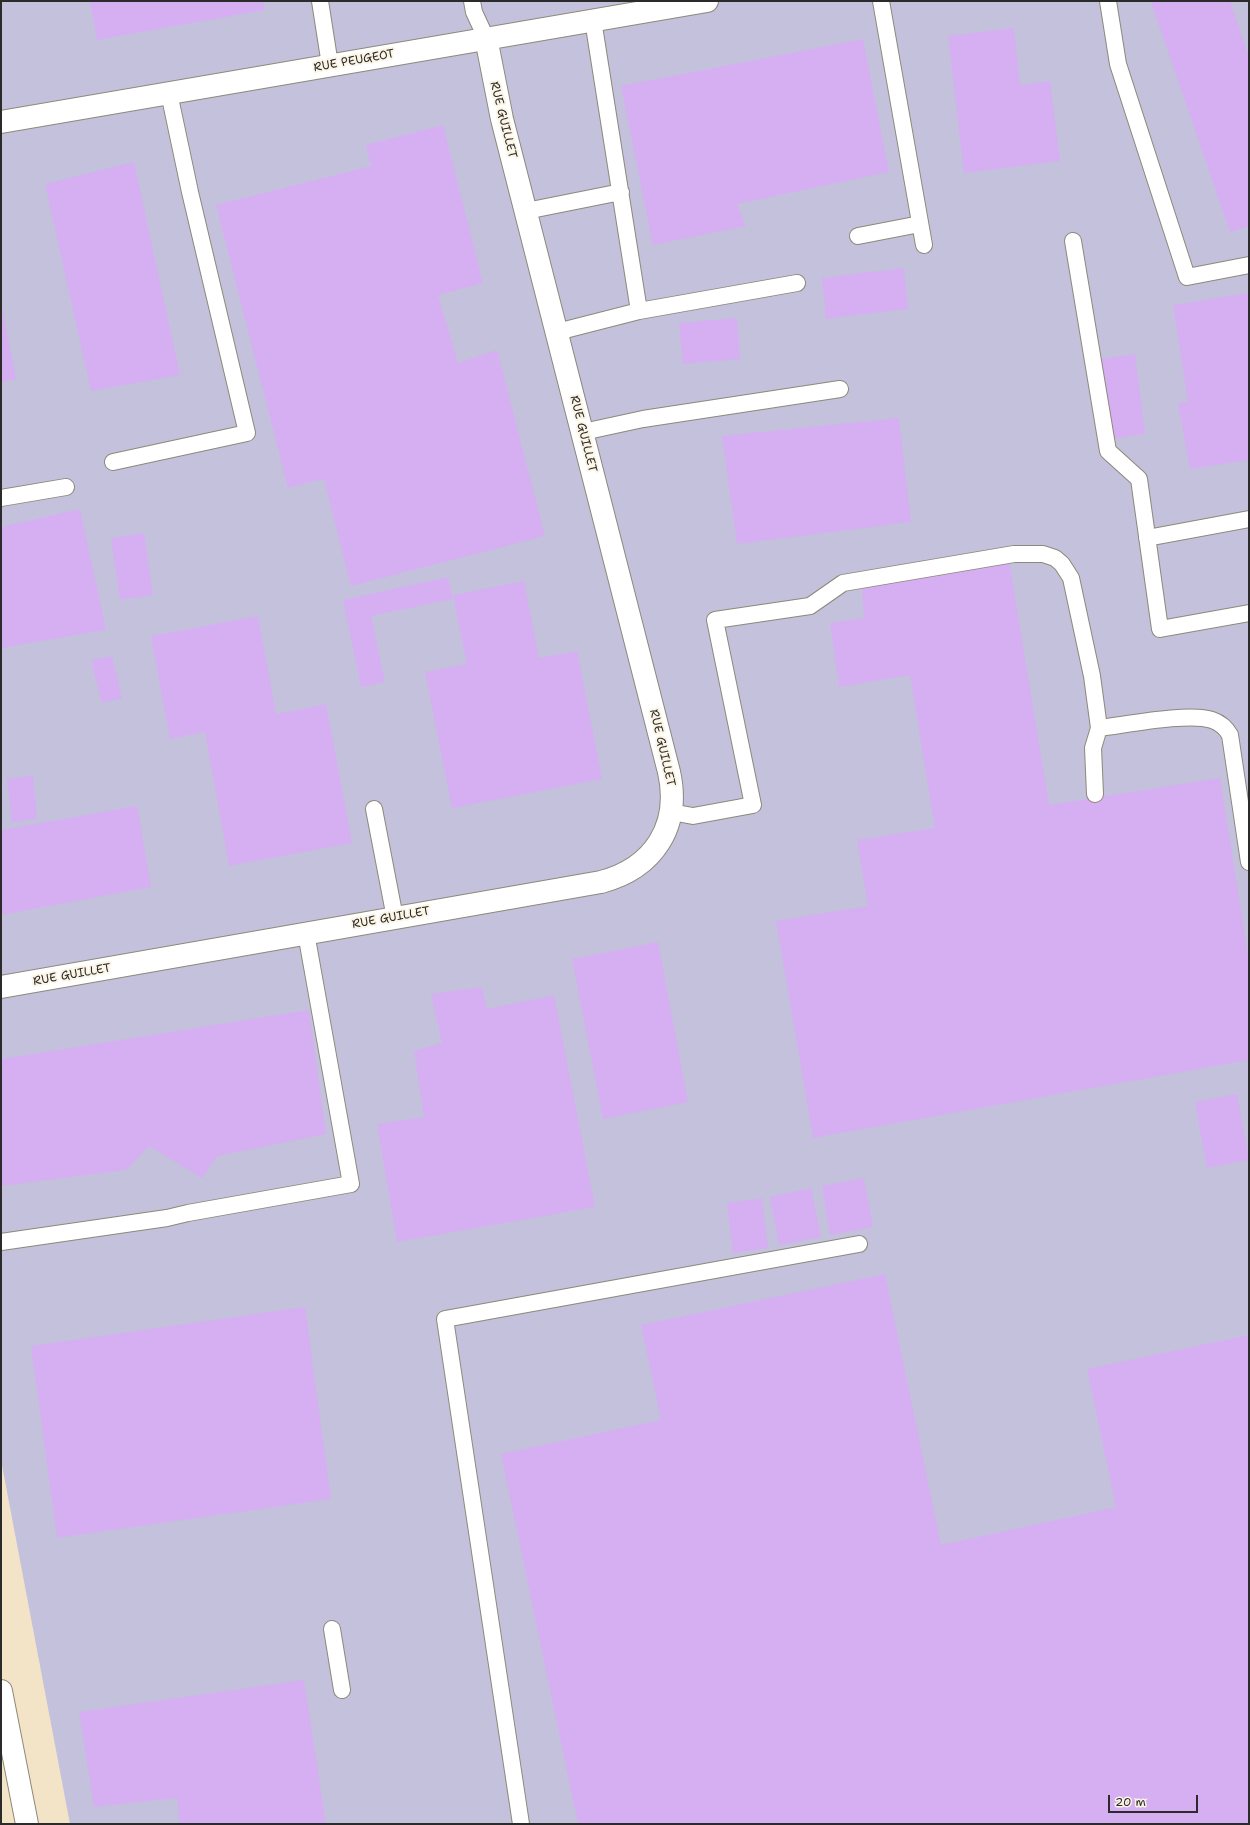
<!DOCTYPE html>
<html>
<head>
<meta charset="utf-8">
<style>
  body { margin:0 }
  #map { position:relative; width:1250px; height:1825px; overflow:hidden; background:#f3e4c8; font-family:"Shantell Sans",sans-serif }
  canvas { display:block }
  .frame { position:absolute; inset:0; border:2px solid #2b2b2b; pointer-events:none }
  .scale { position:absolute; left:1108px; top:1795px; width:90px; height:18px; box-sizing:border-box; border:2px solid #2b2b2b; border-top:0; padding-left:5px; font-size:12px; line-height:14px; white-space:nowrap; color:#2b2b2b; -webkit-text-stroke:3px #fcf5e5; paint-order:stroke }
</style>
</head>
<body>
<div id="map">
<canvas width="1250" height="1825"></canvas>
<div class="frame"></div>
<div class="scale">20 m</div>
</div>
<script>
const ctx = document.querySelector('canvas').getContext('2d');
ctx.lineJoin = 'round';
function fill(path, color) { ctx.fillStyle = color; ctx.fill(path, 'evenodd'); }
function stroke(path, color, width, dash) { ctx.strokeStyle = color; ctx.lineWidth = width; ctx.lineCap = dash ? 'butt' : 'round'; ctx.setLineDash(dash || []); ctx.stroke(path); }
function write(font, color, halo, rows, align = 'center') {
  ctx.font = font + ' "Shantell Sans",sans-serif'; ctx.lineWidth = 4; ctx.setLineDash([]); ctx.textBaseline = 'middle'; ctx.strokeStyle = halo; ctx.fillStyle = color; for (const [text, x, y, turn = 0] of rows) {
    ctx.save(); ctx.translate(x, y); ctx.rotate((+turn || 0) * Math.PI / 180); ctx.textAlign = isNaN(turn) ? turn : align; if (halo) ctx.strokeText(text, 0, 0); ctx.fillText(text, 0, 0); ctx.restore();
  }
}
fill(new Path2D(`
  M1 1H1249V1824H70L1 1460Z`), '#c3c1db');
fill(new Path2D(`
  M90 1H263L265 10 97 40Z
  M1154 1H1230L1249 57V226L1230 232 1151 2Z
  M1014 28 1020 85 1050 81 1060 161 964 173 948 36Z
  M863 39 889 172 737 204 746 226 653 245 621 86Z
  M443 125 483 283 438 295 458 363 497 350 545 536 351 586 324 479 288 488 216 205 371 166 366 145Z
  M134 162 180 375 91 391 45 184Z
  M904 268 908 309 826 319 822 278Z
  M1249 293V460L1190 469 1178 403 1188 402 1173 305Z
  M1 303 16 379 1 382Z
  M737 318 740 359 683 364 679 323Z
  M1135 354 1145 434 1111 439 1100 359Z
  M899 418 911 522 737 544 722 436Z
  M80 509 106 630 1 648V527Z
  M144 533 153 595 120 600 111 538Z
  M1009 560 1049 805 1220 778 1249 961V1060L813 1138 776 921 868 906 857 840 935 828 910 675 839 687 830 623 864 618 862 588Z
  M448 577 453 599 371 616 385 682 361 687 343 600Z
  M524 581 539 658 577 651 602 779 452 808 425 672 467 664 453 595Z
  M258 616 276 714 326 704 352 843 229 866 205 732 170 739 151 636Z
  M112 656 122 698 102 703 91 660Z
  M33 776 37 819 12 822 7 779Z
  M137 806 151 887 1 915V830Z
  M658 942 688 1102 603 1119 572 959Z
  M482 987 487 1009 554 995 595 1207 397 1242 377 1124 424 1117 414 1051 442 1043 431 994Z
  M309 1010 326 1134 217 1156 202 1178 149 1146 126 1170 1 1186V1059Z
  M1237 1094 1249 1160 1207 1168 1195 1102Z
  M864 1178 873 1227 830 1235 822 1186Z
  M811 1188 821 1237 779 1245 770 1197Z
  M762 1198 768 1248 733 1253 727 1203Z
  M885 1274 941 1545 1116 1507 1087 1369 1249 1335V1824H578L501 1454 661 1420 641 1325Z
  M305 1307 331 1499 57 1538 31 1346Z
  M304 1680 326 1824H180L177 1798 94 1807 79 1712Z`), '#d6aff2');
const lane = new Path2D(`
  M320 1 330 65
  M472 1 474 12 486 38
  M881 1 924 245
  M1108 1 1118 64 1187 277 1249 265
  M526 211 621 192
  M858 236 920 224
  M1073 241 1108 451 1139 479 1160 629 1249 613
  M639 311 797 283
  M557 332 639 311 593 20
  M583 432 643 419 840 389
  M113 462 247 433 190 192 169 93
  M1 498 66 487
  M1147 538 1249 519
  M1095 794 1093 748 1099 728
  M374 809 395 918
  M671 812 693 816 753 805 715 620 810 606 843 583 1014 554H1043L1055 558 1062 564 1071 578 1092 676 1099 728C1125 725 1189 712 1212 720 1221 723 1226 728 1230 735L1249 862
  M1 1242 167 1218 188 1213 351 1184 306 933
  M332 1629 342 1690
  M521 1824 445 1319 859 1244`);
const street = new Path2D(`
  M1 122 707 1
  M1 987 601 882C654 868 681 826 669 772L502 119 486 38
  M1 1691 27 1824`);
stroke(lane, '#8f887a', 18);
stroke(street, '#8f887a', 24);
stroke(lane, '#fff', 16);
stroke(street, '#fff', 22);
write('12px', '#2b2b2b', '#fcf5e5', [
  ["RUE PEUGEOT",354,61,-10],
  ["RUE GUILLET",503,120,76],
  ["RUE GUILLET",583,434,76],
  ["RUE GUILLET",662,748,77],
  ["RUE GUILLET",391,918,-10],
  ["RUE GUILLET",72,975,-10]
]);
</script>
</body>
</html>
